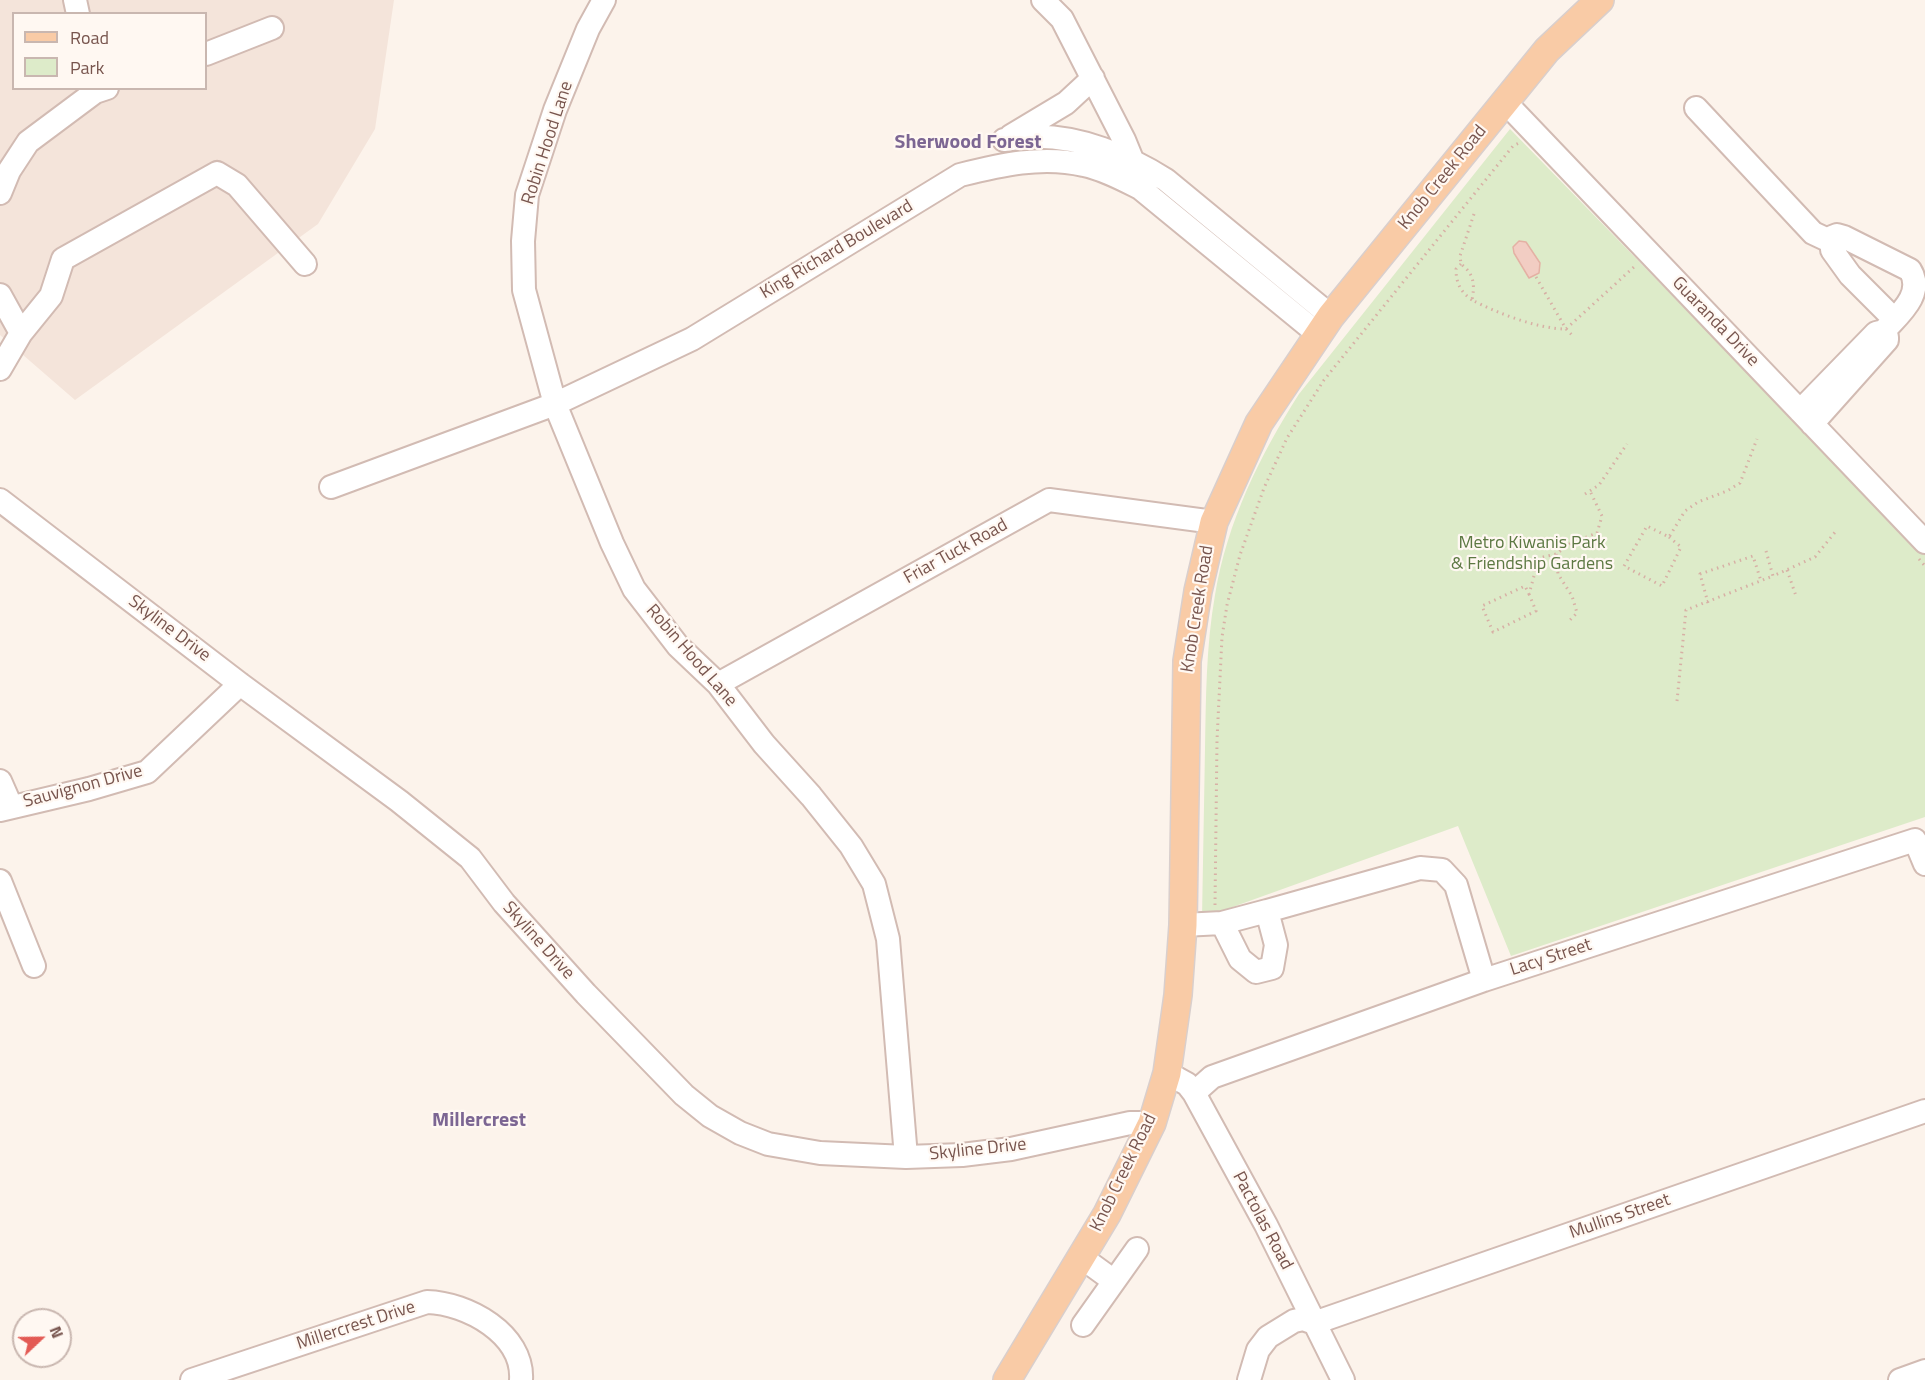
<!DOCTYPE html>
<html>
<head>
<meta charset="utf-8">
<style>
  body { margin:0 }
  #map { position:relative; width:1925px; height:1380px; overflow:hidden; background:#fcf3eb; font-family:"Titillium Web",sans-serif }
  canvas { display:block }
  .legend { position:absolute; left:12px; top:12px; width:195px; height:78px; box-sizing:border-box; background:#fff8f2; border:2px solid #c9b7b0; margin:0; padding:8px 10px; list-style:none; font-size:18px; color:#78554e }
  .legend li { display:flex; align-items:center; gap:12px; height:30px }
  .legend b { width:30px; border:2px solid #c9b7b0 }
  .north { position:absolute; left:12px; top:1308px; width:60px; height:60px; box-sizing:border-box; background:#fff8f2; border:2px solid #c9b7b0; border-radius:50%; rotate:68deg; font-size:16px; font-weight:700; line-height:24px; text-align:center; color:#78554e }
  .north::after { content:''; display:block; margin:auto; width:21px; height:27px; background:#e35a54; clip-path:polygon(50% 0,100% 100%,50% 72%,0 100%) }
</style>
</head>
<body>
<div id="map">
<canvas width="1925" height="1380"></canvas>
<ul class="legend">
<li><b style="height:8px;background:#f9cba6"></b>Road</li>
<li><b style="height:16px;background:#ddebc9"></b>Park</li>
</ul>
<div class="north">N</div>
</div>
<script>
const ctx = document.querySelector('canvas').getContext('2d');
ctx.lineJoin = 'round';
function fill(path, color) { ctx.fillStyle = color; ctx.fill(path, 'evenodd'); }
function stroke(path, color, width, dash) { ctx.strokeStyle = color; ctx.lineWidth = width; ctx.lineCap = dash ? 'butt' : 'round'; ctx.setLineDash(dash || []); ctx.stroke(path); }
function write(font, color, halo, rows, align = 'center') {
  ctx.font = font + ' "Titillium Web",sans-serif'; ctx.lineWidth = 4.5; ctx.setLineDash([]); ctx.textBaseline = 'middle'; ctx.strokeStyle = halo; ctx.fillStyle = color; for (const [text, x, y, turn = 0] of rows) {
    ctx.save(); ctx.translate(x, y); ctx.rotate((+turn || 0) * Math.PI / 180); ctx.textAlign = isNaN(turn) ? turn : align; if (halo) ctx.strokeText(text, 0, 0); ctx.fillText(text, 0, 0); ctx.restore();
  }
}
fill(new Path2D(`
  M0 0H394L375 129 318 224 75 400 0 335ZM14 14H206V88H14Z`), '#f4e4da');
fill(new Path2D(`
  M1510 129 1925 555V817L1511 956 1458 826 1202 918C1203 862 1204 806 1205 749 1206 697 1206 646 1215 595 1227 522 1260 455 1299 394Z`), '#ddebc9');
const building = new Path2D(`
  M1519 241 1526 242 1540 263 1539 273 1529 278 1514 253 1513 247Z`);
fill(building, '#f2cdc3');
stroke(building, '#e4b1a4', 1.5);
const minor = new Path2D(`
  M75 0 78 14
  M604 0 588 29 555 110 527 195 523 241 524 290 555 404 612 543 634 589 678 646 718 684 764 744 811 796 851 846 874 884 888 939 906 1157
  M1043 0 1062 19 1124 140 1133 162
  M206 54 272 28
  M1505 102 1925 542
  M1696 108 1813 233 1830 241
  M1011 136 1066 103 1093 78
  M1004 140C1013 139 1023 137 1032 137 1078 135 1128 156 1166 180L1331 316
  M0 193 9 171 28 142 95 92 107 88
  M0 295 21 333
  M1884 331C1898 315 1925 294 1910 270L1844 237 1837 235 1832 237V250L1850 275 1894 319
  M0 369 21 333 51 296 63 259 217 173 237 185 305 264
  M1800 411 1876 333 1884 331 1887 337V340L1812 424
  M331 487 555 404 692 339 960 175C1000 165 1042 155 1084 165 1103 169 1122 179 1140 188L1318 334
  M0 500 240 684 399 801 470 858 504 903 586 994 684 1095 710 1116 740 1133 768 1144 820 1153 906 1157 962 1155 1011 1149 1130 1123H1152
  M718 684 1049 500 1214 522
  M0 781 11 806
  M0 810 89 789 147 772 240 684
  M0 881 34 966
  M1222 923 1240 959 1256 972 1272 968 1276 945 1267 911 1420 868 1442 870 1456 885 1484 980
  M1183 925 1222 923 1267 911
  M1167 1073 1187 1084 1194 1093 1266 1225 1343 1380
  M1194 1093 1212 1077 1484 980 1915 840 1925 864
  M1081 1257 1114 1281
  M1083 1325 1137 1249
  M192 1380 427 1302C467 1303 524 1334 521 1380
  M1249 1380 1258 1350 1268 1337 1294 1321 1303 1319 1314 1323 1925 1111
  M1900 1380 1925 1371`);
const major = new Path2D(`
  M1007 1380 1107 1214 1152 1123 1167 1073 1178 995 1183 925 1187 661 1198 591 1214 522 1259 423 1331 316 1547 50 1600 0`);
stroke(minor, '#d2bbb3', 26);
stroke(major, '#d9cfcd', 30);
stroke(new Path2D(`
  M1474 214 1460 256 1461 264C1474 274 1475 284 1472 300 1497 313 1538 329 1566 329L1635 266
  M1461 264 1456 269C1456 284 1461 292 1472 300
  M1536 277 1566 329 1572 335
  M1585 494 1599 485 1627 444
  M1669 537 1681 547 1662 586 1624 566 1647 526 1669 537 1685 511 1698 502 1727 491 1740 483 1757 439
  M1766 551 1773 576 1815 557 1836 531
  M1556 554 1558 574 1572 596 1577 613 1569 621
  M1919 559 1925 566
  M1787 570 1796 596
  M1529 594 1536 611 1493 632 1482 606 1525 586 1529 594 1539 558 1556 554 1571 543 1597 533 1602 516 1590 491
  M1708 603 1700 574 1753 556 1761 581
  M1677 701 1686 610 1773 576
  M1215 905 1217 740 1222 637 1227 605 1240 555 1264 488 1287 438 1324 380 1513 146 1519 143`), '#d7b0a5', 3, [1.5, 4.5]);
stroke(minor, '#fff', 22);
stroke(major, '#f9cba6', 27);
write('18px', '#78554e', '#fff8f2', [
  ["Robin Hood Lane",548,143,-72],
  ["Knob Creek Road",1443,178,-51],
  ["King Richard Boulevard",837,250,-31],
  ["Guaranda Drive",1715,322,46],
  ["Friar Tuck Road",956,552,-29],
  ["Knob Creek Road",1198,609,-81],
  ["Skyline Drive",169,629,37],
  ["Robin Hood Lane",691,656,49],
  ["Sauvignon Drive",83,787,-15],
  ["Skyline Drive",538,941,48],
  ["Lacy Street",1551,958,-18],
  ["Skyline Drive",978,1150,-6],
  ["Knob Creek Road",1124,1173,-64],
  ["Mullins Street",1620,1217,-19],
  ["Pactolas Road",1262,1221,62],
  ["Millercrest Drive",356,1326,-18]
]);
write('18px', '#5c7842', '#fff8f2', [
  ["Metro Kiwanis Park",1532,544],
  ["& Friendship Gardens",1532,565]
]);
write('bold 20px', '#7c6693', '#fff8f2', [
  ["Sherwood Forest",968,143],
  ["Millercrest",479,1121]
]);
</script>
</body>
</html>
